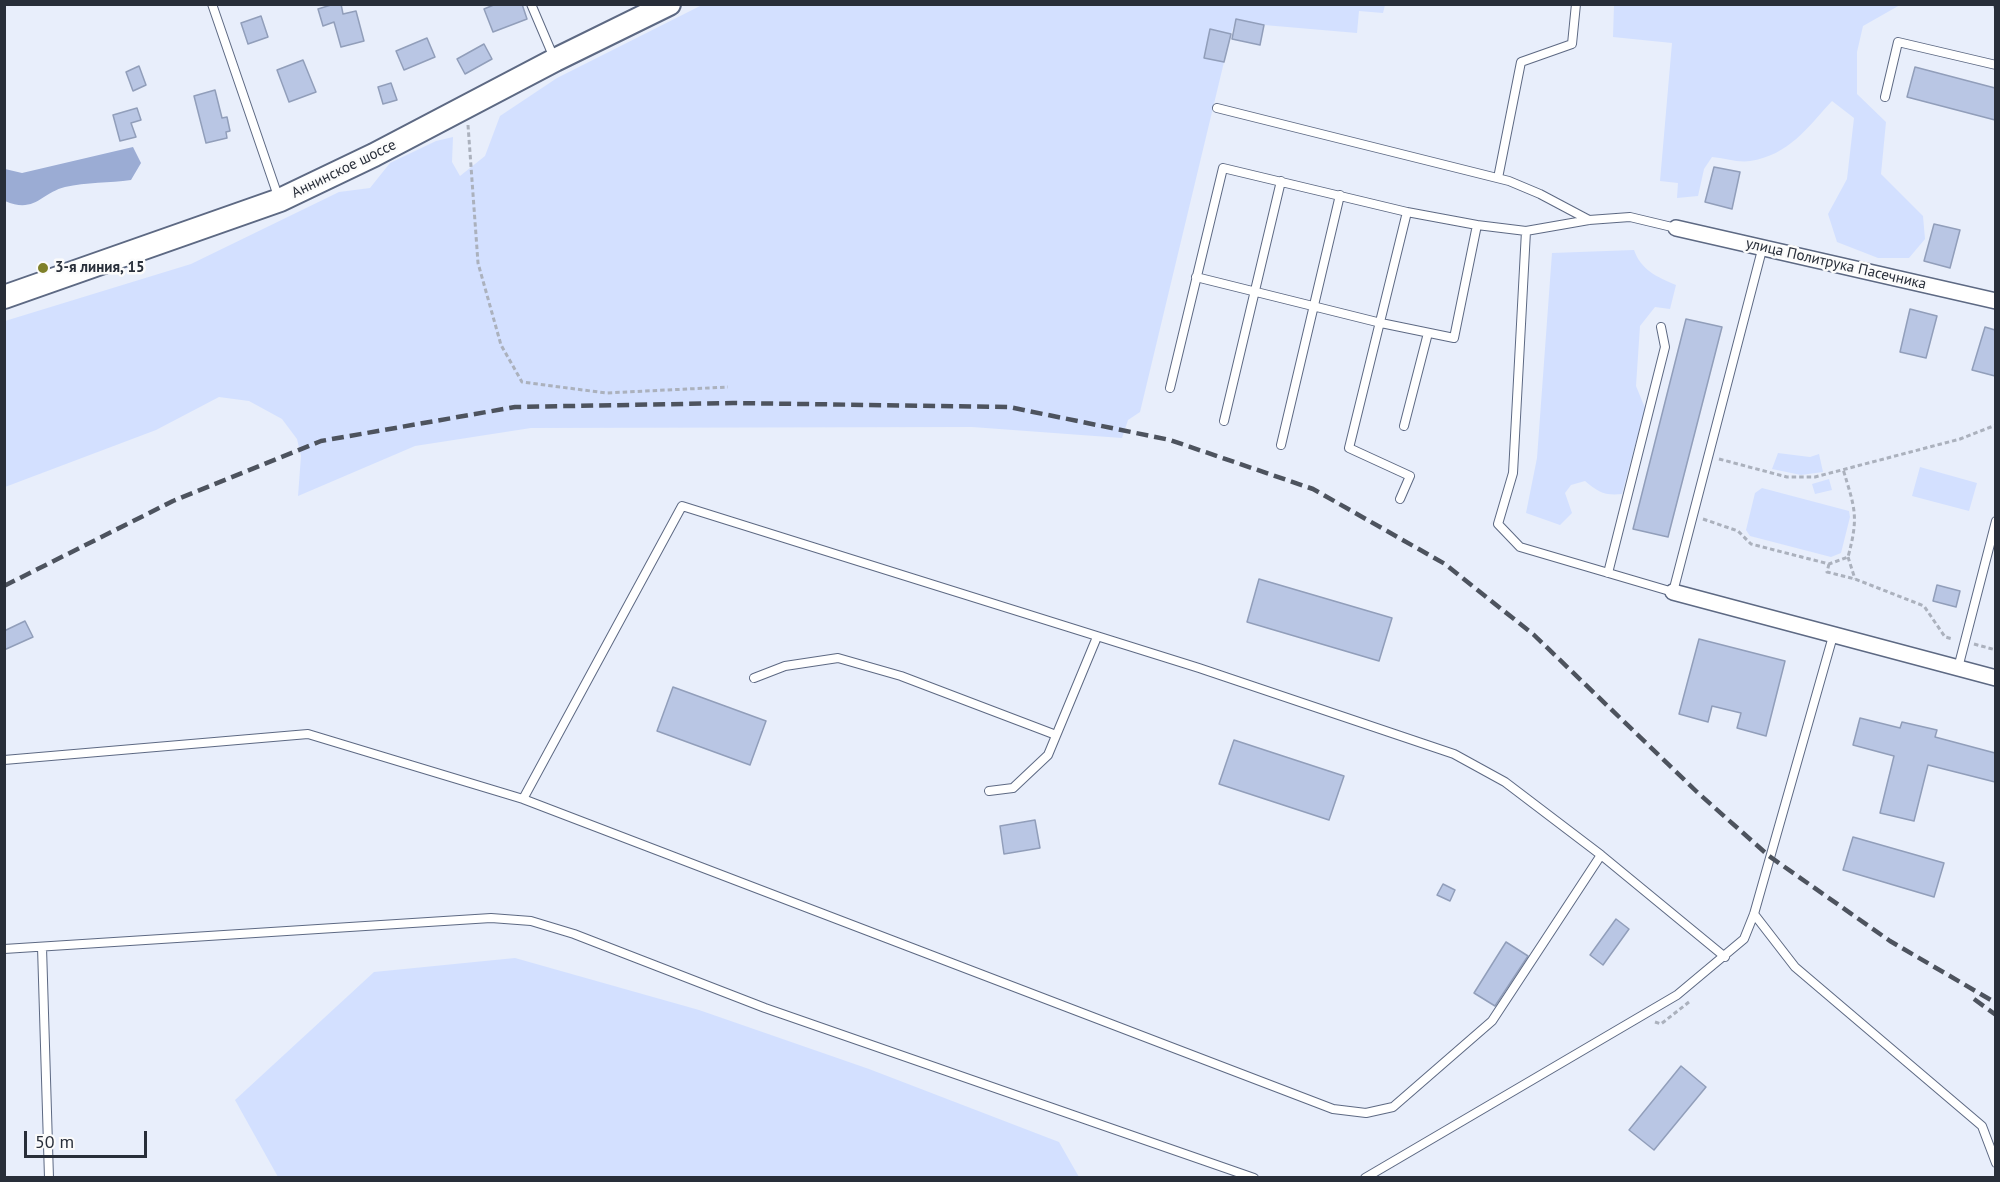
<!DOCTYPE html>
<html>
<head>
<meta charset="utf-8">
<style>
  body { margin:0 }
  #map { position:relative; width:2000px; height:1182px; overflow:hidden; background:#e8eefb; font-family:"PT Sans",sans-serif }
  canvas { display:block }
  .frame { position:absolute; inset:0; border:6px solid #282e39; pointer-events:none }
  .scale { position:absolute; left:24px; top:1131px; width:123px; height:27px; box-sizing:border-box; border:3px solid #282e39; border-top:0; padding-left:8px; font-size:18px; line-height:21px; white-space:nowrap; color:#282e39; -webkit-text-stroke:4px #fbfbfb; paint-order:stroke }
</style>
</head>
<body>
<div id="map">
<canvas width="2000" height="1182"></canvas>
<div class="frame"></div>
<div class="scale">50 m</div>
</div>
<script>
const ctx = document.querySelector('canvas').getContext('2d');
ctx.lineJoin = 'round';
function fill(path, color) { ctx.fillStyle = color; ctx.fill(path, 'evenodd'); }
function stroke(path, color, width, dash) { ctx.strokeStyle = color; ctx.lineWidth = width; ctx.lineCap = dash ? 'butt' : 'round'; ctx.setLineDash(dash || []); ctx.stroke(path); }
function write(font, color, halo, rows, align = 'center') {
  ctx.font = font + ' "PT Sans",sans-serif'; ctx.lineWidth = 5; ctx.setLineDash([]); ctx.textBaseline = 'middle'; ctx.strokeStyle = halo; ctx.fillStyle = color; for (const [text, x, y, turn = 0] of rows) {
    ctx.save(); ctx.translate(x, y); ctx.rotate((+turn || 0) * Math.PI / 180); ctx.textAlign = isNaN(turn) ? turn : align; if (halo) ctx.strokeText(text, 0, 0); ctx.fillText(text, 0, 0); ctx.restore();
  }
}
fill(new Path2D(`
  M702 5H1385L1383 13 1359 11 1357 33 1264 25 1236 19 1231 34 1210 29 1204 57 1224 62 1140 412 1128 420 1122 438 972 427 531 428 415 446 298 496 301 456 297 439 282 419 249 401 219 397 156 430 5 487V321L191 264 339 192 370 188 390 163 436 141 453 137 452 162 460 176 485 156 500 116 557 78Z
  M1614 5H1900L1863 26 1857 52V94L1886 122 1881 174 1923 216 1925 239 1909 258H1878L1837 242 1828 214 1847 179 1854 118 1832 101C1807 128 1789 155 1750 161 1739 163 1724 158 1712 157L1704 169 1698 196 1677 198 1678 183 1660 181 1672 43 1613 37Z
  M1634 250C1641 270 1657 277 1676 285L1670 309 1655 307 1640 326 1636 386 1645 408 1622 494C1605 496 1598 492 1585 481L1571 485 1565 493 1572 513 1560 525 1526 513 1537 458 1552 253Z
  M1778 453 1810 457 1819 454 1823 472 1801 475 1772 469Z
  M1920 467 1977 483 1969 511 1912 496Z
  M1829 479 1832 490 1815 494 1812 484Z
  M1762 488 1849 511 1850 517 1841 553 1831 557 1750 536 1746 530 1755 493Z
  M515 958 699 1010 869 1069 1059 1142 1079 1177H278L235 1100 374 972Z`), '#d3e0ff');
fill(new Path2D(`
  M133 147 141 163 131 180C110 183 86 182 65 187 41 193 35 214 5 201V169L22 173Z`), '#9bacd4');
const building = new Path2D(`
  M334 4H341L343 14 356 11 364 41 341 47 334 22 323 26 318 9Z
  M496 4H522L527 19 493 32 484 9Z
  M261 16 268 37 248 44 241 23Z
  M1236 19 1264 25 1260 45 1232 39Z
  M1210 29 1231 34 1224 62 1204 58Z
  M427 38 435 57 404 70 396 51Z
  M484 44 492 59 465 74 457 59Z
  M303 60 316 92 289 102 277 70Z
  M139 66 146 85 133 91 126 72Z
  M1915 67 1995 88V120L1907 97Z
  M391 83 397 100 383 104 378 87Z
  M215 90 222 118 227 117 230 131 226 132 227 138 206 143 194 96Z
  M137 108 141 120 131 123 136 137 120 141 113 115Z
  M1714 167 1740 172 1732 209 1705 202Z
  M1934 224 1960 230 1950 268 1924 261Z
  M1910 309 1937 316 1926 358 1900 352Z
  M1686 319 1722 327 1668 537 1633 529Z
  M1985 327 1995 330V376L1972 370Z
  M1259 579 1392 618 1379 661 1247 622Z
  M1937 585 1960 591 1956 607 1933 601Z
  M25 621 33 637 4 650V631Z
  M1699 639 1785 661 1766 736 1737 728 1741 713 1712 706 1708 722 1679 714Z
  M673 687 766 721 750 765 657 731Z
  M1860 718 1900 728 1902 722 1937 730 1935 737 1995 753V782L1928 765 1914 821 1880 813 1894 756 1853 745Z
  M1234 740 1344 776 1329 820 1219 784Z
  M1035 820 1040 848 1004 854 1000 826Z
  M1853 837 1944 863 1934 897 1843 870Z
  M1443 884 1455 890 1450 901 1437 895Z
  M1616 919 1629 929 1603 965 1590 955Z
  M1506 942 1528 956 1495 1006 1474 993Z
  M1681 1066 1706 1087 1654 1150 1629 1130Z`);
fill(building, '#b9c6e4');
stroke(building, '#919eba', 1.5);
const lane = new Path2D(`
  M212 4 279 199
  M531 4 554 58
  M1885 97 1898 42 1996 65
  M1217 108 1509 181 1540 194 1589 220
  M1498 178 1521 62 1572 44 1576 4
  M1526 231 1513 473 1498 524 1520 547 1673 592 1763 246
  M1196 277 1381 323 1454 338 1477 225 1526 231 1589 220 1630 217 1676 228
  M1170 388 1223 168 1407 212 1477 225
  M1224 421 1281 181
  M1404 426 1428 333
  M1281 445 1340 195
  M1400 499 1410 476 1349 448 1407 212
  M1608 573 1665 347 1661 327
  M1958 668 1996 521
  M754 678 785 666 838 658 901 676 1056 735
  M4 760 308 734 523 799 682 506 1199 668 1454 754 1505 782 1601 855 1725 957
  M989 791 1013 788 1048 755 1097 637
  M523 799 1333 1109 1366 1113 1393 1107 1492 1021 1601 855
  M1754 914 1795 967 1982 1126 1996 1163
  M42 947 49 1178
  M4 949 491 918 531 921 574 934 765 1008 1254 1178
  M1365 1178 1677 995 1744 939 1754 914 1833 636`);
const street = new Path2D(`
  M1676 228 1996 301
  M1673 592 1996 678`);
const secondary = new Path2D(`
  M4 297 280 200 374 155 555 60 669 4`);
stroke(lane, '#5d6983', 10);
stroke(street, '#5d6983', 18);
stroke(secondary, '#5d6983', 26);
stroke(new Path2D(`
  M1994 4 1996 11
  M468 125 478 263 501 345 522 382 606 393 728 387
  M1719 459 1787 477H1815L1960 439 1996 425
  M1703 519 1738 531 1751 544 1829 564 1848 557C1859 516 1855 509 1843 469
  M1848 557 1855 579
  M1829 564 1827 572 1855 579 1924 606 1945 637 1953 639
  M1974 644 1996 650
  M1655 1022 1661 1024 1689 1002`), '#abb1bd', 3, [4.5, 3]);
stroke(lane, '#fff', 8);
stroke(street, '#fff', 15);
stroke(secondary, '#fff', 22);
stroke(new Path2D(`
  M4 586 173 501 321 441 515 407 733 403 1009 407 1170 440 1313 489 1445 564 1534 635 1697 792 1769 856 1890 941 1996 1003
  M1974 999 1996 1015`), '#4d535e', 4.5, [12, 6]);
for (const [x, y, r, color] of [
  [43,268,6,"#7f8029"]
]) { const dot = new Path2D(); dot.arc(x, y, r, 0, 2 * Math.PI); ctx.fillStyle = color; ctx.fill(dot); stroke(dot, '#fbfbfb', 2); }
write('15px', '#282e39', '#fbfbfb', [
  ["Аннинское шоссе",344,169,-26],
  ["улица Политрука Пасечника",1836,264,13]
]);
write('bold 15px', '#282e39', '#fbfbfb', [
  ["3-я линия, 15",55,268]
], 'left');
</script>
</body>
</html>
